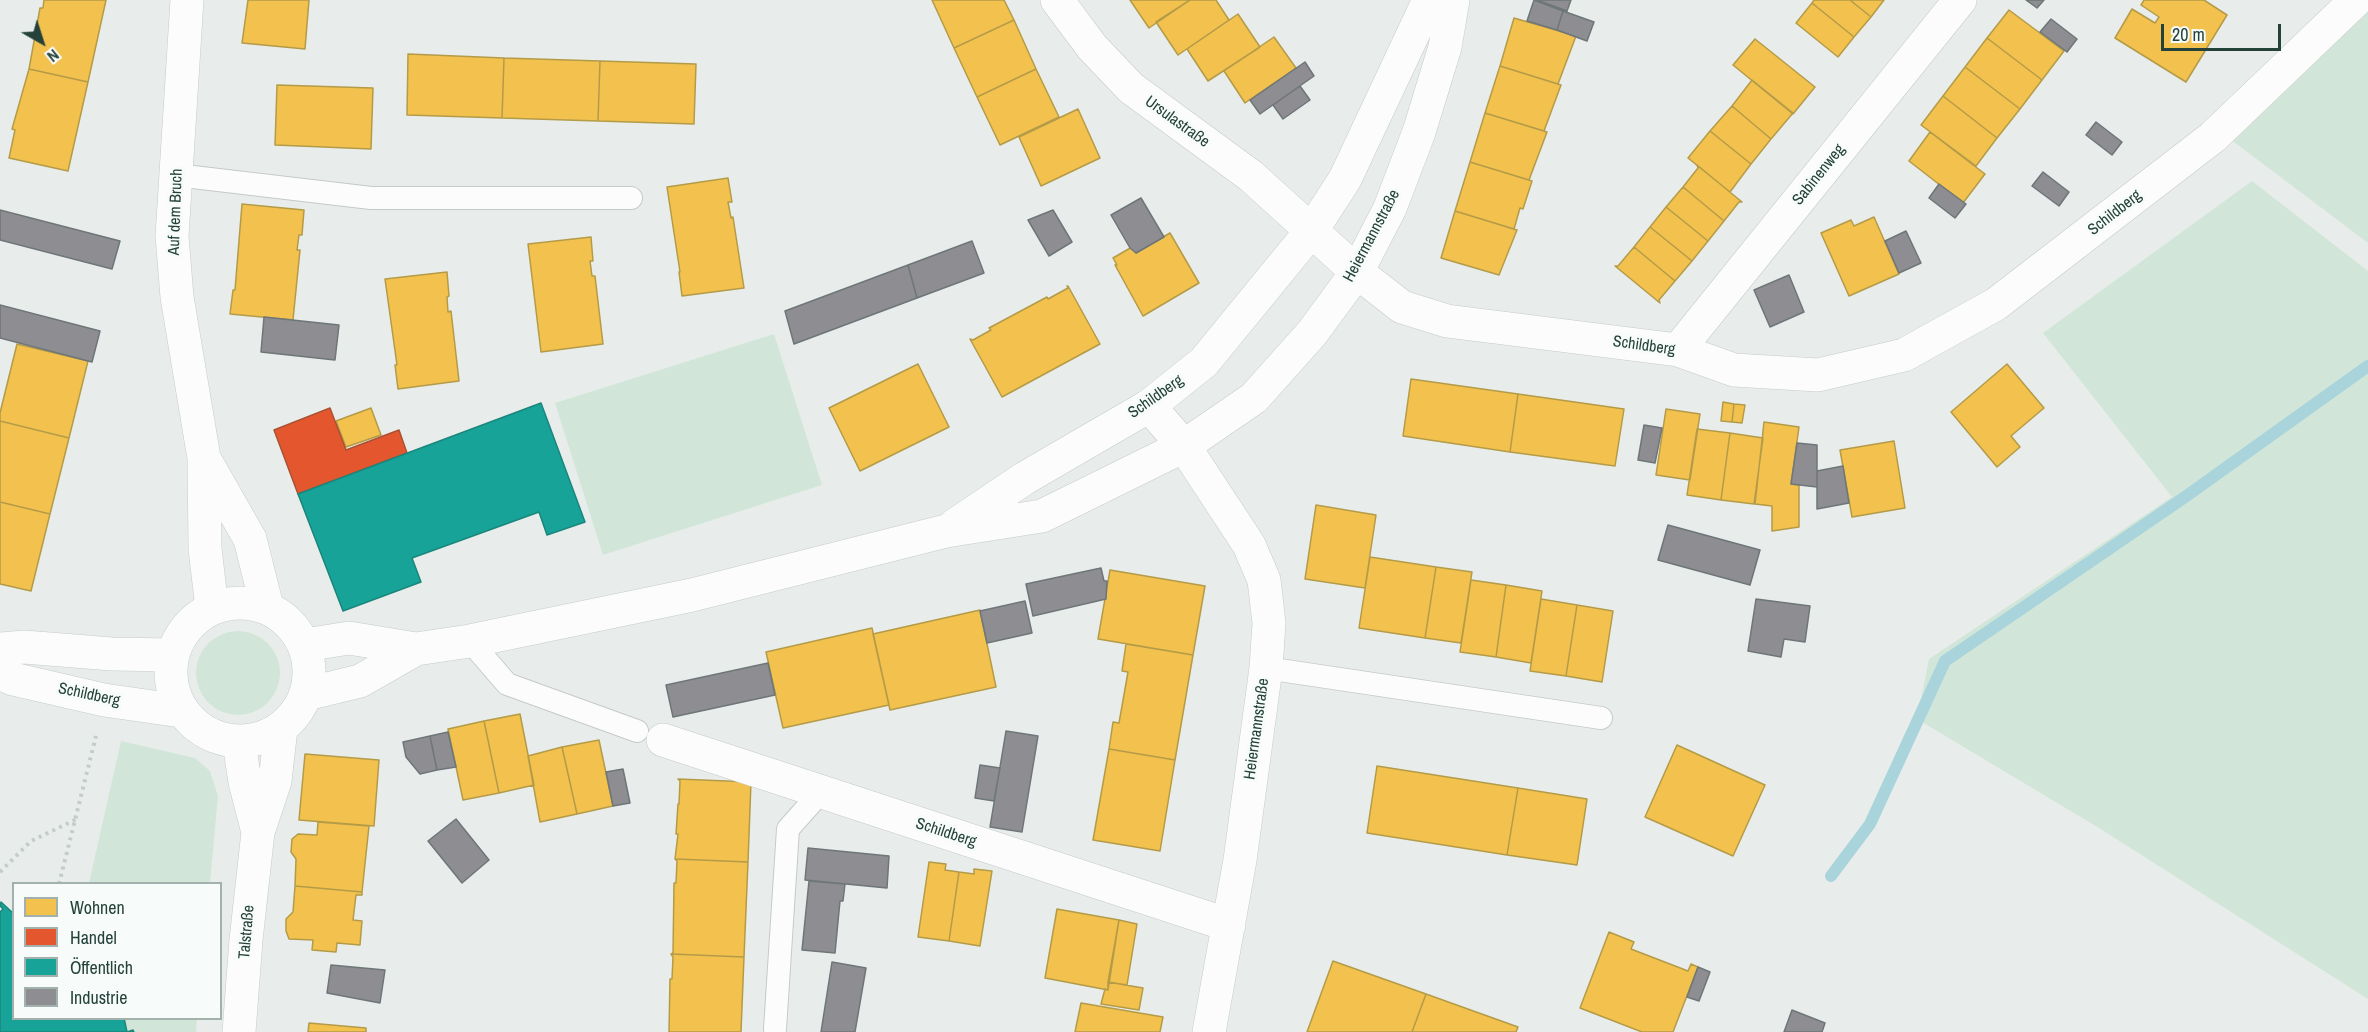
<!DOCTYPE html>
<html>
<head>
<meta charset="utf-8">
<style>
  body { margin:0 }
  #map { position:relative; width:2368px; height:1032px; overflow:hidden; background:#e8edeb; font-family:"Archivo Narrow",sans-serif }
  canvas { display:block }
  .legend { position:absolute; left:12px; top:882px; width:210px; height:138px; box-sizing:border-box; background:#f7fbf9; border:2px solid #a3b1ad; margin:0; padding:8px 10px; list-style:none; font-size:18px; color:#24423a }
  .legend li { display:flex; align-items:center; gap:12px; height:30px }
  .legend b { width:30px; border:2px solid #a3b1ad }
  .north { position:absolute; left:12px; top:12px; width:60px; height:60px; -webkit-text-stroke:4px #f7fbf9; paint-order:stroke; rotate:141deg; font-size:16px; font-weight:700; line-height:24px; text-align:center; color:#24423a }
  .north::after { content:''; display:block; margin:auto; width:21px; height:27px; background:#24423a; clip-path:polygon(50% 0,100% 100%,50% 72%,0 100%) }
  .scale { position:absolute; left:2161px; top:24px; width:120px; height:27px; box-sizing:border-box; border:3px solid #24423a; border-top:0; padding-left:8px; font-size:18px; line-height:21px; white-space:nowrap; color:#24423a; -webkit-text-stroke:4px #f7fbf9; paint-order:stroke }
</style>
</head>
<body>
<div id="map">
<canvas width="2368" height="1032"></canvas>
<ul class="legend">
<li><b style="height:16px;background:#f2c14e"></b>Wohnen</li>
<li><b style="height:16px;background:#e4572e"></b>Handel</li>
<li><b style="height:16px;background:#17a398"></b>Öffentlich</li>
<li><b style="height:16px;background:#8d8d92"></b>Industrie</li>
</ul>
<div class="north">N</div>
<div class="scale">20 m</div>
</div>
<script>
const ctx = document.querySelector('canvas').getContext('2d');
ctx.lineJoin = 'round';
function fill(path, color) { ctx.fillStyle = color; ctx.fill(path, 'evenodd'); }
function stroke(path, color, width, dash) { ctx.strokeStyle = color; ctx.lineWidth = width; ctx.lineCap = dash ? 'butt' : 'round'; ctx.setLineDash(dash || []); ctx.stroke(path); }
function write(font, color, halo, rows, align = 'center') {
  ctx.font = font + ' "Archivo Narrow",sans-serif'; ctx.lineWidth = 6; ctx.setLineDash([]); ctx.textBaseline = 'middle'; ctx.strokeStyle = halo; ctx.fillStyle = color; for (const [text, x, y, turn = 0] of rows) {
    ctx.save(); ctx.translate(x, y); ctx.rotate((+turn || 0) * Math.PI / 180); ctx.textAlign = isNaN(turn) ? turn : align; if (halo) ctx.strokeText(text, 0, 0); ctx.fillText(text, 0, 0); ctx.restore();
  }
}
fill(new Path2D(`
  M2368 9V243L2230 139Z
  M2252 181 2368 271V999L2099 828 1917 719 1929 659 2172 497 2043 333Z
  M774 334 822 485 603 555 555 403Z
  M196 673a42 42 0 1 1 84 0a42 42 0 1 1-84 0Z
  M121 741 195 758 210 771 218 796 210 883H89Z
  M123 1019H197L196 1032H127Z`), '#d1e6d8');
const homes = new Path2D(`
  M44 0H106L88 82 29 69 40 8H43Z
  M248 0H309L305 49 242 43Z
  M932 0H1004L1014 20 954 48Z
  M1130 0H1190L1149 28Z
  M1190 0H1216L1229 20 1178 55 1156 22Z
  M1814 0H1850L1871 17 1854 37 1812 3Z
  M1850 0H1884L1871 17Z
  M2144 0H2204L2227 15 2186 82 2115 38 2132 9 2155 23 2159 17 2141 5Z
  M1812 3 1854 37 1838 57 1796 23Z
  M2009 10 2064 51 2042 80 1987 38Z
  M1238 14 1260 47 1208 81 1187 49Z
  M1514 18 1576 36 1558 84 1500 66Z
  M1014 20 1036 69 977 97 954 48Z
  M1274 37 1296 68 1245 103 1224 71Z
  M1987 38 2042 80 2020 109 1965 67Z
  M1755 39 1815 87 1793 114 1733 65Z
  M408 54 504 58 502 118 407 115Z
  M504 58 600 61 598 121 502 118Z
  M600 61 696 64 694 124 598 121Z
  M1500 66 1561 85 1544 131 1485 113Z
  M1965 67 2020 109 1997 138 1943 96Z
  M29 69 88 82 68 171 9 158 15 130 12 129Z
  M1036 69 1059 117 1000 145 977 97Z
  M1752 80 1793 113 1771 139 1732 106Z
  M277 85 373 88 371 149 275 145Z
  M1943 96 1997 138 1976 166 1921 125Z
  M1732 106 1771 139 1751 164 1710 131Z
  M1078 109 1100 158 1041 186 1019 137Z
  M1485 113 1547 132 1529 180 1470 162Z
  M1710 131 1751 164 1730 192 1688 158Z
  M1930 132 1985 174 1963 203 1909 161Z
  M1470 162 1532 181 1523 209 1520 208 1514 229 1455 211Z
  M1697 165 1742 202H1739L1724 221 1683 187 1698 168Z
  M728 178 732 202H728L731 218 733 217 744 288 682 296 679 272H680L667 187Z
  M1683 187 1724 221 1708 241 1666 207Z
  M242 204 304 210 302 235H299L297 250H300L293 320 230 314 233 290H235Z
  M1666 207 1708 241 1692 261 1650 227Z
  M1455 211 1517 230 1499 275 1441 258Z
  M1874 217 1899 274 1849 296 1821 233 1851 220 1854 226Z
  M1650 227 1692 261 1675 281 1634 247Z
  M1170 233 1199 283 1143 316 1115 265H1117L1113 258 1132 247 1136 253Z
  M591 237 593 261H590L592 276H595L603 344 541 352 528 244Z
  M1634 247 1675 281 1659 300 1660 303 1615 266H1618Z
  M447 272 449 296 447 297 448 312 451 311 459 381 398 389 395 365H397L385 279Z
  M1067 286H1068L1100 344 1002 397 970 339 973 340 991 330 989 328 1047 297 1048 299 1068 288Z
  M17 344 88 361 69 438 0 421V413Z
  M918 364 949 427 860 471 829 408Z
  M2007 364 2044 408 2011 436 2020 447 1997 467 1951 412Z
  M1411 379 1518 394 1510 452 1403 436Z
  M1518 394 1624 409 1615 466 1510 452Z
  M1723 402 1734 404 1732 422 1721 421Z
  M1734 404 1745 405 1742 423 1732 422Z
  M371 408 381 435 346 447 336 421Z
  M1666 409 1700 414 1690 480 1656 475Z
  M0 421 69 438 50 514 0 502Z
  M1764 422 1799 427 1791 484 1799 485V527L1772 531V506L1755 504Z
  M1697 429 1730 433 1721 500 1687 495Z
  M1730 433 1763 438 1754 504 1721 500Z
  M1894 441 1905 508 1852 517 1840 450Z
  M0 502 50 514 31 591 0 584Z
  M1316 505 1376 515 1365 588 1305 579Z
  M1370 557 1436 567 1425 638 1359 628Z
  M1436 567 1472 572 1461 643 1425 638Z
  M1110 570 1205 586 1193 655 1098 639Z
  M1471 580 1506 585 1496 657 1460 652Z
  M1506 585 1542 591 1531 663 1496 657Z
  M1541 599 1577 605 1566 676 1530 671Z
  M1577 605 1613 611 1602 682 1566 676Z
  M980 610 996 687 890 710 873 634Z
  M872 628 889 705 783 728 766 652Z
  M1126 644 1193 655 1175 760 1109 749 1113 722 1119 723 1128 672 1122 671Z
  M520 714 534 785 499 793 484 721Z
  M484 721 499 793 463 800 448 729Z
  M599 740 613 806 577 814 562 747Z
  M1677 745 1765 785 1733 856 1645 817Z
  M562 747 577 814 540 822 528 756Z
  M1109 749 1175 760 1160 851 1093 840Z
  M305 754 379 760 374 826 299 820Z
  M1377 766 1518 788 1507 855 1367 833Z
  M678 779 751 782 748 862 675 859 678 834H676L678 804H679L680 781Z
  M1518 788 1587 799 1577 865 1507 855Z
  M318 822 369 826 362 892 295 886 296 859 291 852 292 839 298 834 317 835Z
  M675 859 748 862 744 957 671 954 673 953 674 883H676L677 861Z
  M929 862 946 864 945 870 959 872 949 941 918 937Z
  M974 869 992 871 980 946 949 941 959 872 974 874Z
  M295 886 362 892V895H356L353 920 362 921 360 945 337 943 336 952 312 950 313 940 289 939 286 931V919L293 912Z
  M1057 909 1119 920 1108 990 1045 978Z
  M1119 920 1137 924 1127 985 1108 982Z
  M1609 932 1634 942 1631 949 1688 971 1691 964 1698 967 1673 1032H1642L1580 1008Z
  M671 954 744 957 741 1032H669L670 979H672L673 957Z
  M1333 961 1426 994 1412 1032H1307Z
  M1108 982 1143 988 1139 1010 1101 1004 1105 989 1108 990Z
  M1426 994 1518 1027 1516 1032H1412Z
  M1081 1003 1163 1017 1160 1032H1075Z
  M309 1023 366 1028V1032H308Z`);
fill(homes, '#f2c14e');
stroke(homes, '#b49b48', 1.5);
const shops = new Path2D(`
  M330 408 346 450 399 430 407 453 298 494 274 430Z`);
fill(shops, '#e4572e');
stroke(shops, '#aa5132', 1.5);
const public = new Path2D(`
  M541 403 585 522 547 535 539 512 412 558 421 582 343 611 298 494Z
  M1 902 14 914V1018H124L127 1032 133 1030 134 1032H0V912L3 909 0 906Z`);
fill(public, '#17a398');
stroke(public, '#1b867c', 1.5);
const industry = new Path2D(`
  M1534 0 1563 11 1557 30 1527 21Z
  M1537 0H1571L1567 11Z
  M2026 0H2044L2037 8Z
  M1563 11 1594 22 1587 41 1557 30Z
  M2051 19 2077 39 2067 52 2040 32Z
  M1305 62 1314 76 1260 114 1250 100Z
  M1300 86 1310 100 1283 119 1273 105Z
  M2096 122 2122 142 2112 155 2086 135Z
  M2043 172 2069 192 2059 206 2032 186Z
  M1939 184 1966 204 1955 218 1929 198Z
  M1141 198 1164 237 1136 253 1130 248 1111 215Z
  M0 210 120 241 112 269 0 240Z
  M1053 210 1072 242 1049 256 1028 220Z
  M1906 231 1921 263 1899 273 1885 241Z
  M972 241 984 273 917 298 908 265Z
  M908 265 917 298 794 344 785 311Z
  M1789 275 1804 312 1770 327 1754 290Z
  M0 305 100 331 92 362 0 338Z
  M264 317 339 325 335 360 261 352Z
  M1644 425 1662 428 1655 463 1638 460Z
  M1797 443 1817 445V487L1791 484Z
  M1843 466 1849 503 1817 509V471Z
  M1668 525 1760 550 1750 585 1658 560Z
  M1101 568 1104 581H1107L1106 599 1033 616 1026 584Z
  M1756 599 1810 606 1805 642 1784 639 1781 657 1748 651Z
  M1025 601 1032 633 987 643 980 611Z
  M768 663 775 695 673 717 666 685Z
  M1006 731 1038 736 1022 832 990 827Z
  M448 732 456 767 437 770 430 736Z
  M430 736 437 770 420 774 406 757 403 742Z
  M980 765 1000 768 994 801 975 798Z
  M623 769 630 803 613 806 606 772Z
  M456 819 489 860 462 883 428 841Z
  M808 848 889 856 887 888 805 880Z
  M809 881 845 884 843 901H840L835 953 802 950Z
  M832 962 866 968 855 1032H821Z
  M331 965 385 970 380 1003 327 993Z
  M1698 967 1710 972 1699 1001 1687 997Z
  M1792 1010 1825 1023 1822 1032H1784Z`);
fill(industry, '#8d8d92');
stroke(industry, '#6e7678', 1.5);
stroke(new Path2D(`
  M1831 876 1870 824 1945 661 2185 497 2368 366`), '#a9d4db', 12);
const lane = new Path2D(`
  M176 175 371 198H631
  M470 641 507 684 637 731
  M1266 668 1601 718
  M775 1029 788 829 821 792`);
const street = new Path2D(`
  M187 0 172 236 177 297 204 458 205 549 212 608
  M1057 0 1092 47 1131 88 1251 176 1357 272 1402 307 1447 321 1678 350 1734 370 1818 375 1904 355 1996 304 2213 137 2356 0
  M1678 350 1960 0
  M1149 406 1184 446 1249 545 1264 580 1269 623 1266 668 1240 860 1209 1032
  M205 460 250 539 267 607
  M663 740 1229 925
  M239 742 245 782 258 832
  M239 1032 246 940 258 832 275 781 281 728`);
const secondary = new Path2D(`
  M955 525 1025 478 1149 406 1204 362 1312 230 1345 179 1429 0
  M171 672a69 69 0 1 1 138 0a69 69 0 1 1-138 0Z
  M305 645 349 638 416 649 470 641 692 595 946 531 1042 516 1184 446 1254 398 1312 333 1357 272 1390 208 1419 132 1445 47 1453 0
  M0 649 24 647 112 654 171 655
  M0 673 13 679 104 700 181 711
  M307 694 360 681 416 649`);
stroke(lane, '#c5cac8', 24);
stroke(street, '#c5cac8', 34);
stroke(secondary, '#c3cbc8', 34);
stroke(new Path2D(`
  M0 872 31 841 77 819
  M59 884 96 736`), '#c3ccca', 4, [3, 4.5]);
stroke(lane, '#fcfcfc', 22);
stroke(street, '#fcfcfc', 33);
stroke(secondary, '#fcfcfc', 33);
write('16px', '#24423a', '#f7fbf9', [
  ["Ursulastraße",1177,122,36],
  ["Sabinenweg",1819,175,-51],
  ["Auf dem Bruch",176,212,-88],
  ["Schildberg",2115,213,-38],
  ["Heiermannstraße",1372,236,-62],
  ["Schildberg",1644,346,8],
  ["Schildberg",1156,397,-35],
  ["Schildberg",89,695,12],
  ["Heiermannstraße",1257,729,-82],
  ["Schildberg",946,833,18],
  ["Talstraße",247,932,-85]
]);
</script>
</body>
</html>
